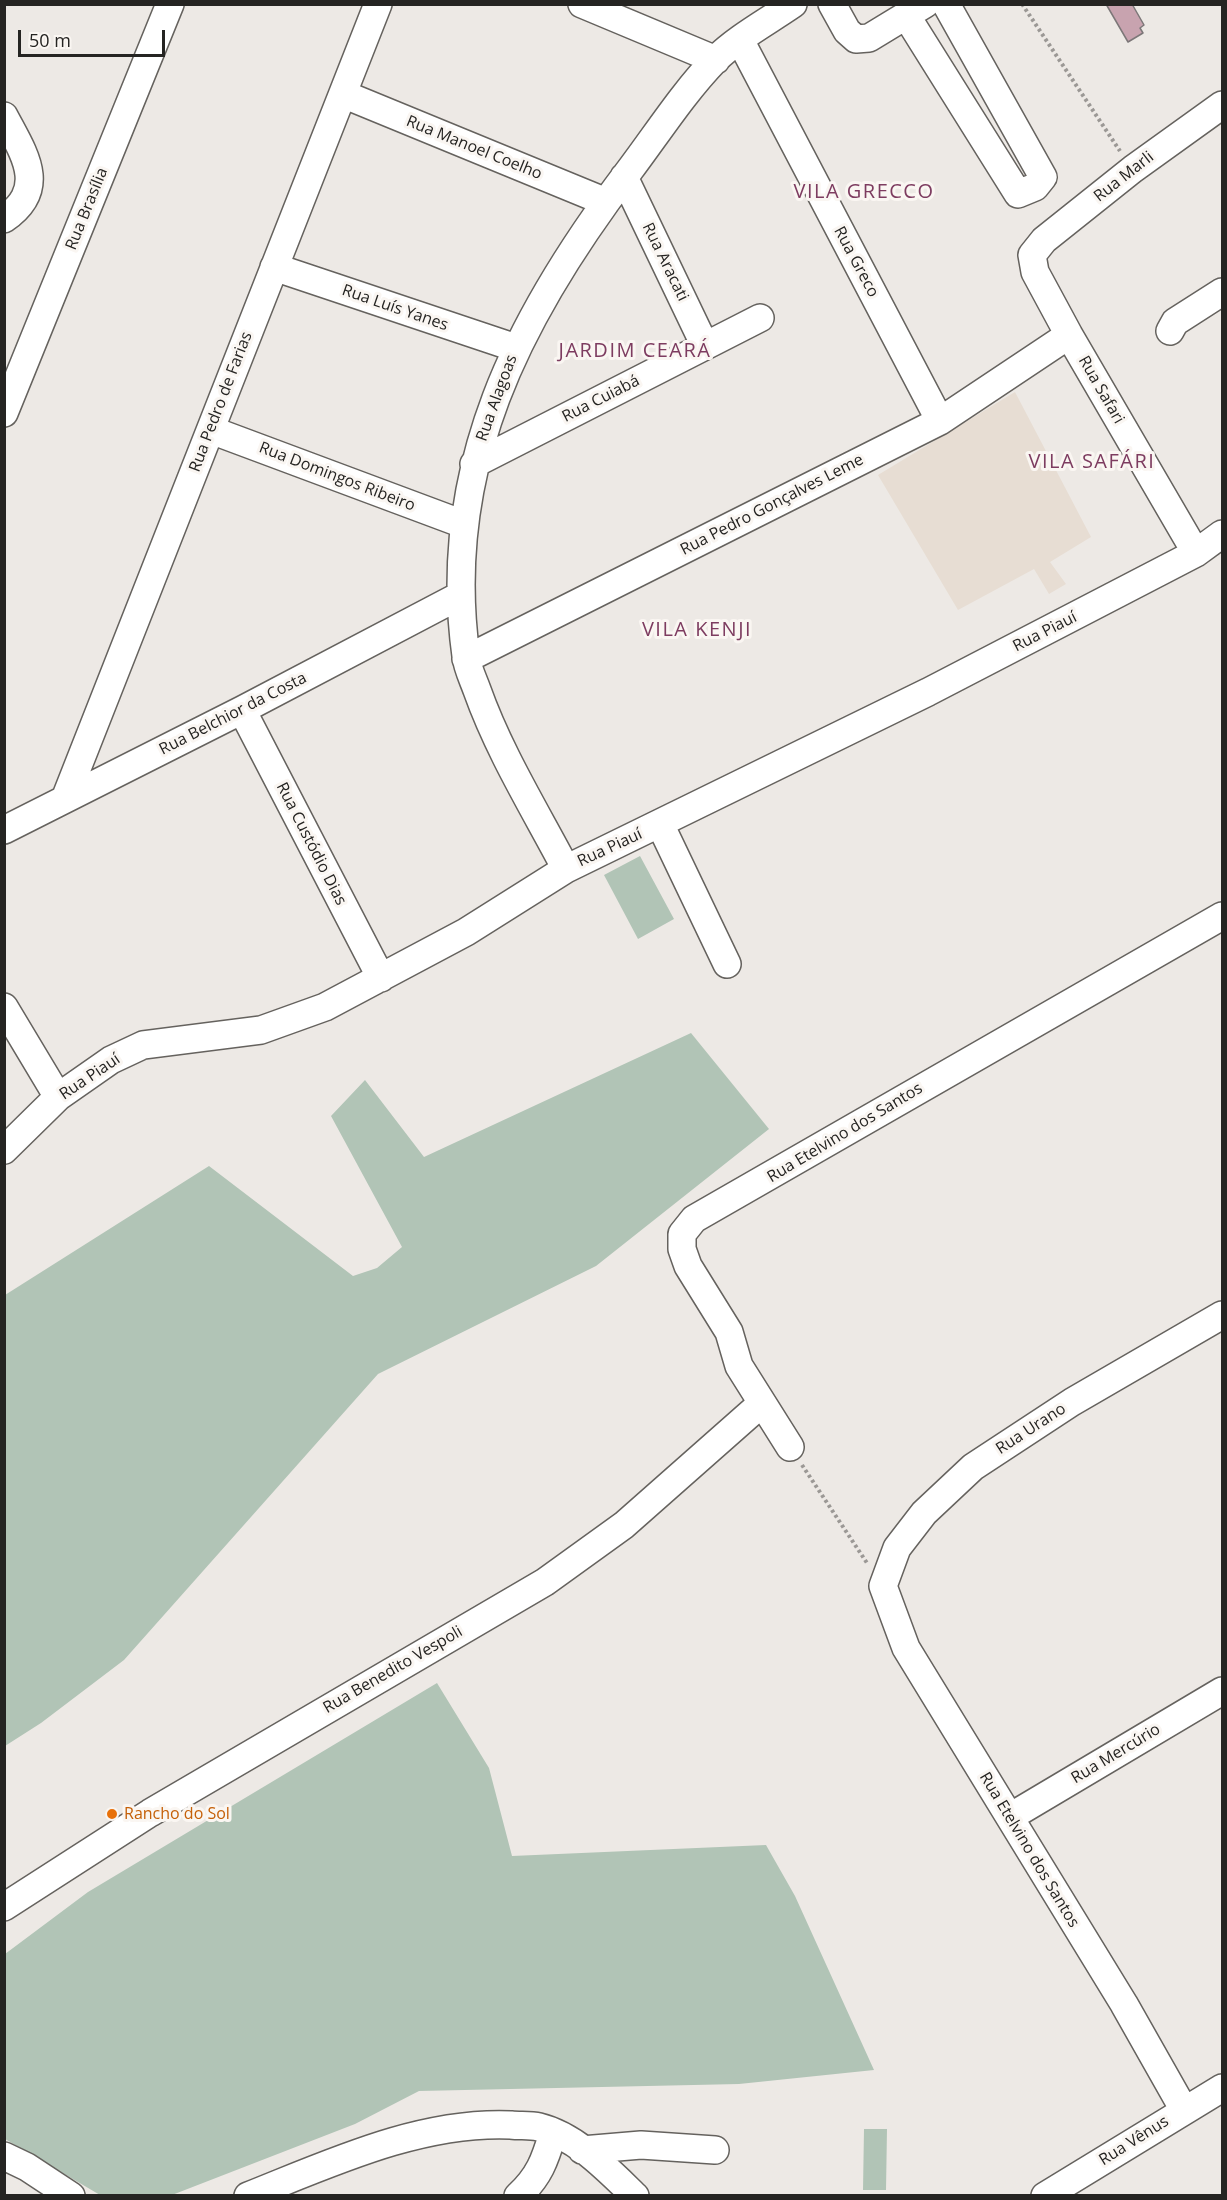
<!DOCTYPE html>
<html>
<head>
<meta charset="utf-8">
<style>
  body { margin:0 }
  #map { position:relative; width:1227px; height:2200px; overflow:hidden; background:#ede9e5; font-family:"Open Sans",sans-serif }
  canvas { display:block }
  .frame { position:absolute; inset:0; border:6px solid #252422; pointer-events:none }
  .scale { position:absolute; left:18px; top:30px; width:147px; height:27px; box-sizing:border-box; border:3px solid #252422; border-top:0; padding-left:8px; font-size:18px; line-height:21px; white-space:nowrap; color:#252422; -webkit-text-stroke:4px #faf6f2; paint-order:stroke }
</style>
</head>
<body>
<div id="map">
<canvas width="1227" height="2200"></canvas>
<div class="frame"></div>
<div class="scale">50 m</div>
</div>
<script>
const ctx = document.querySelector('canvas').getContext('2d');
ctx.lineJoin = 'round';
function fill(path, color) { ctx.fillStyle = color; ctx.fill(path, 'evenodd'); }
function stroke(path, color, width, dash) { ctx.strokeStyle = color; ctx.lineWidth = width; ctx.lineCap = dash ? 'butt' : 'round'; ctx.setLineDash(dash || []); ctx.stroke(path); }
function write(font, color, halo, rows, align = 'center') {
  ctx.font = font + ' "Open Sans",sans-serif'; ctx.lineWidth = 6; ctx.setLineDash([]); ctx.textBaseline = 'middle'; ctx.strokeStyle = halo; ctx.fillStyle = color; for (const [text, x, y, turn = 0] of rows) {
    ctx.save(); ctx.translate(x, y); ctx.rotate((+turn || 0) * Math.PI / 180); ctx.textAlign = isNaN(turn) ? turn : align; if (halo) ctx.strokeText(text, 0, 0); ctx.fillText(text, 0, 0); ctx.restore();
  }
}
fill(new Path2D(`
  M1015 392 1091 537 1050 562 1066 584 1049 594 1034 569 958 610 878 475Z`), '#e7ddd3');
fill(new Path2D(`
  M640 856 674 919 638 939 604 875Z
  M691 1033 769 1129 596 1266 378 1374 124 1660 41 1723 5 1746V1295L209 1166 353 1276 377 1268 402 1247 331 1116 365 1080 424 1157Z
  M437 1683 489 1768 512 1856 766 1845 795 1896 874 2070 739 2084 419 2091 355 2124 172 2195H100L5 2139V1954L88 1892Z
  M864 2129H887L886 2190H863Z`), '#b1c4b6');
const building = new Path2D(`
  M1106 4H1132L1144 25 1140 28 1143 33 1128 42Z`);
fill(building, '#c8a3af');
stroke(building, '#7c7778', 1.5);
const minor = new Path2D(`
  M582 4 716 60
  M832 4 847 31 856 39 869 38 925 4
  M914 28 1018 194 1035 187 1043 177 946 4
  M740 40 940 421
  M343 94 606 202
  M4 116C24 154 49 188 4 219
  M624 177 705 346
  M274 267 516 348
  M1170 331 1175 322 1222 292
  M4 413 170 4
  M211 430 463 524
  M474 464 760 318
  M1196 553 1069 335 1035 272 1032 255 1044 240 1133 169 1222 105
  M466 659 940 421 1069 335
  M242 710 381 978
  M65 799 378 4
  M660 824 727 964
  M4 830 242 710 461 595
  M566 869C535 810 499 752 477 690 473 679 467 667 466 656 440 468 518 317 629 171 657 134 683 93 715 60 737 38 767 22 793 4
  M4 1007 58 1097
  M4 1150 58 1097 111 1060 143 1045 261 1030 325 1007 466 932 566 869 928 692 1196 553 1222 534
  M790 1447 739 1366 729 1332 688 1266 682 1249V1234L694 1219 1222 916
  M1010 1817 1222 1691
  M4 1907 150 1813 545 1582 624 1525 761 1404
  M1184 2110 1124 2004 906 1648 883 1586 897 1548 924 1513 973 1467 1072 1402 1222 1315
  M582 2150 641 2145 715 2150
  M4 2156 27 2167 71 2196
  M248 2196C331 2163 420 2121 511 2125 520 2126 530 2125 539 2127 576 2136 608 2170 635 2196
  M518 2196C539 2177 545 2160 553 2133
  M1045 2196 1222 2088`);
stroke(minor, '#65625e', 30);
stroke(new Path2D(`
  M1022 4 1120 151
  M802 1465 867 1563`), '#9b9895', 4, [3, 3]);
stroke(minor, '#fff', 27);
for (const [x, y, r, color] of [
  [112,1814,6,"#e8710a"]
]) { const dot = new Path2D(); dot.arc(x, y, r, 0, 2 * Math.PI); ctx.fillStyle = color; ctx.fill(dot); stroke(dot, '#faf6f2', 2); }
write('16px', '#252422', '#faf6f2', [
  ["Rua Manoel Coelho",474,148,22],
  ["Rua Marli",1124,177,-38],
  ["Rua Brasília",87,209,-68],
  ["Rua Aracati",665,262,64],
  ["Rua Greco",856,262,62],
  ["Rua Luís Yanes",395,308,19],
  ["Rua Safari",1101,390,60],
  ["Rua Alagoas",497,398,-70],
  ["Rua Cuiabá",601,399,-27],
  ["Rua Pedro de Farias",221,402,-69],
  ["Rua Domingos Ribeiro",337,477,21],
  ["Rua Pedro Gonçalves Leme",772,505,-27],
  ["Rua Piauí",1045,632,-27],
  ["Rua Belchior da Costa",233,714,-27],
  ["Rua Custódio Dias",311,844,63],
  ["Rua Piauí",610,848,-25],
  ["Rua Piauí",90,1077,-34],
  ["Rua Etelvino dos Santos",845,1133,-31],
  ["Rua Urano",1031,1429,-33],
  ["Rua Benedito Vespoli",393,1670,-30],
  ["Rua Mercúrio",1116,1754,-31],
  ["Rua Etelvino dos Santos",1029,1850,59],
  ["Rua Vênus",1134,2141,-32]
]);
write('16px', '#c56008', '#faf6f2', [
  ["Rancho do Sol",124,1814]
], 'left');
ctx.letterSpacing = '1.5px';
write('20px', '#7d3c60', '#faf6f2', [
  ["VILA GRECCO",864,192],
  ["JARDIM CEARÁ",635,351],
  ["VILA SAFÁRI",1092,462],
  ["VILA KENJI",697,630]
]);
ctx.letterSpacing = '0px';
</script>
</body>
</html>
